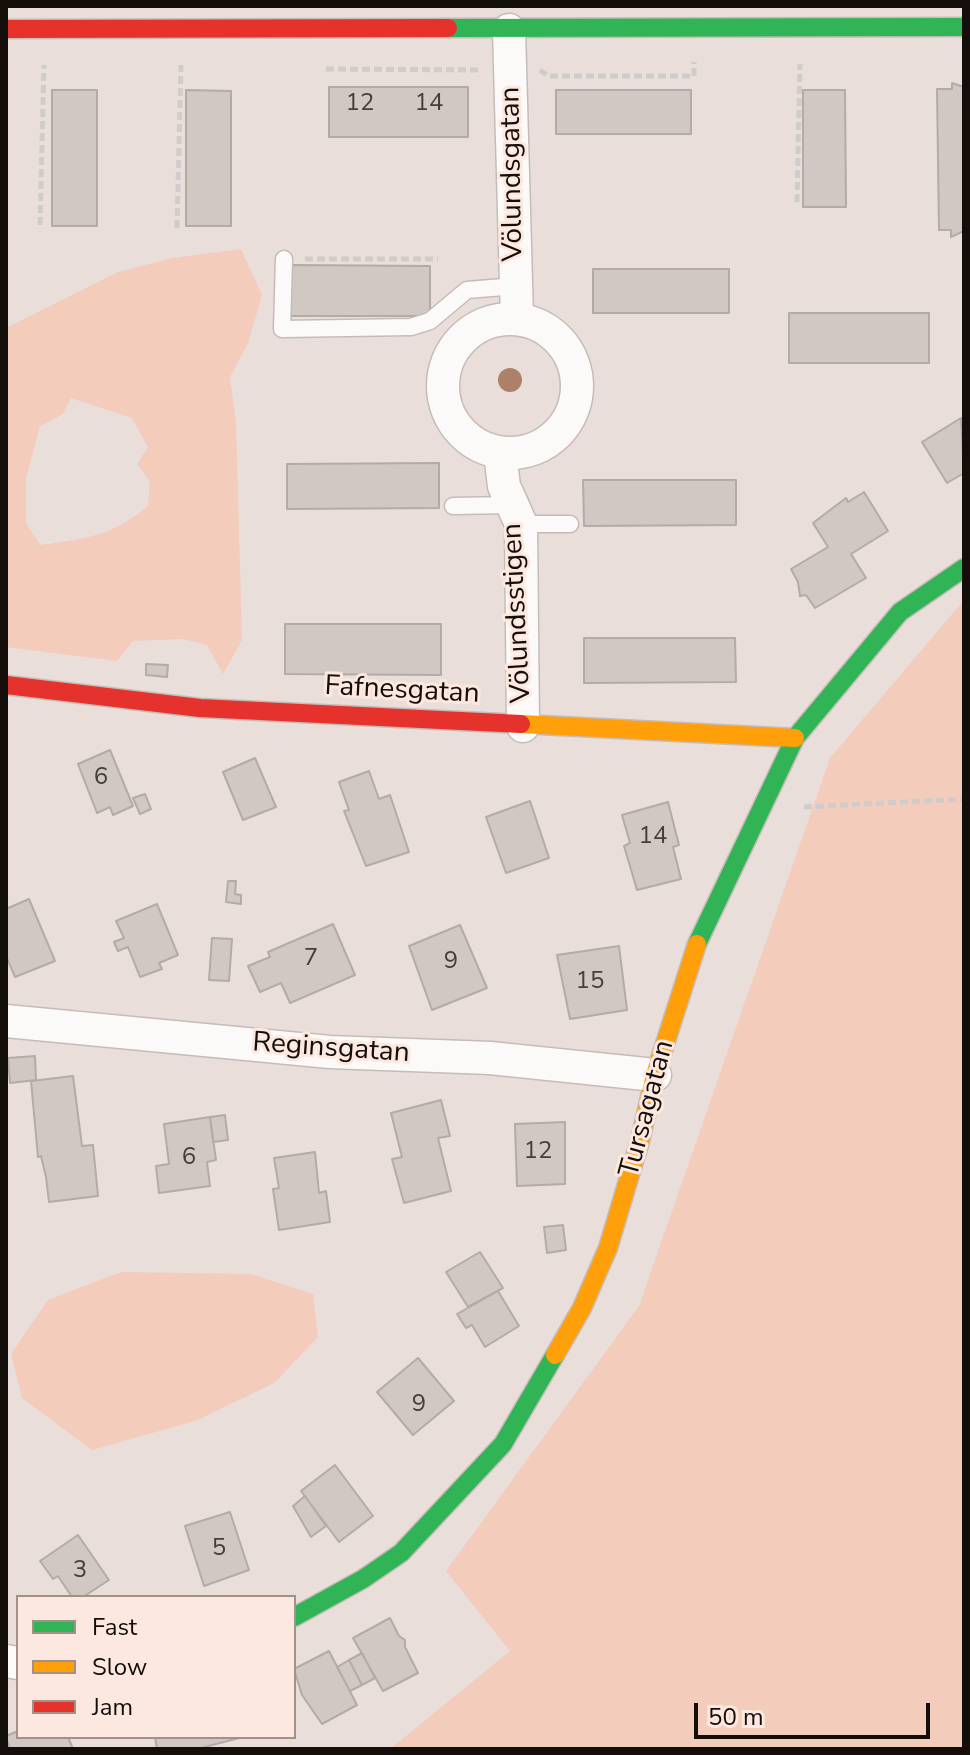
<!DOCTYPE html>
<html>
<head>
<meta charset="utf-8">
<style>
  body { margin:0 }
  #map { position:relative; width:970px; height:1755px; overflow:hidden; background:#e9ded9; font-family:"Nunito Sans",sans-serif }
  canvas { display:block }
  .frame { position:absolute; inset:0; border:8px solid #140e0b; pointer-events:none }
  .legend { position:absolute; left:16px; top:1595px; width:280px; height:144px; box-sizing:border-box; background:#fde8df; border:2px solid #a0918a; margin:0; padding:10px 14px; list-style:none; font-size:24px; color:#140e0b }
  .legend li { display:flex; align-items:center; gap:16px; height:40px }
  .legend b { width:40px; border:2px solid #a0918a }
  .scale { position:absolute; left:694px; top:1703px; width:236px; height:36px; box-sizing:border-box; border:4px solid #140e0b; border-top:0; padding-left:10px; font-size:24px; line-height:28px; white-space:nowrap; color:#140e0b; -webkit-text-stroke:6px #fde8df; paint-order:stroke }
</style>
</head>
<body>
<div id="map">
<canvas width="970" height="1755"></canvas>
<div class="frame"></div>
<ul class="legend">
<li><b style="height:10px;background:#30b455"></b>Fast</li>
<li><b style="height:10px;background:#ff9f0a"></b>Slow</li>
<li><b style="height:10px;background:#e5322d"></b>Jam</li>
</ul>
<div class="scale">50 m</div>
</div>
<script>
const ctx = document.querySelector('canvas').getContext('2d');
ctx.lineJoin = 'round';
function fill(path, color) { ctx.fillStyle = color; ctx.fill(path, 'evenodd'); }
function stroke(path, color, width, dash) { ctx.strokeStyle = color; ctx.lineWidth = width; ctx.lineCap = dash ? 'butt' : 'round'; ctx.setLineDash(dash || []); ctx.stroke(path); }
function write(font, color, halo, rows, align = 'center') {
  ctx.font = font + ' "Nunito Sans",sans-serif'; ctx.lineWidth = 6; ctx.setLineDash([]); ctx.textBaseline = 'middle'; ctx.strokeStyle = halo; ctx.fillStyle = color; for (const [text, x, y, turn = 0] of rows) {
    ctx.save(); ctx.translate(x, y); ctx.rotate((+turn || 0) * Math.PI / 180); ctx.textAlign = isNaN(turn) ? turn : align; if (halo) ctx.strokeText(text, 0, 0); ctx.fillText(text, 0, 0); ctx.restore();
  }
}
fill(new Path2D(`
  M241 249 262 295 248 343 230 377 236 422 242 640 223 674 207 645 183 639 133 641 117 661 6 647V328L118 272 173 258ZM71 398 132 418 148 447 137 464 150 482 148 506C112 536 86 539 40 545L26 523V478L40 426 63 414Z
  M964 600V1749H390L510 1651 446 1571 639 1306 830 758Z
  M121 1272 251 1274 313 1294 318 1337 274 1383 198 1420 92 1450 22 1398 11 1354 48 1300Z`), '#f3ccbb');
const building = new Path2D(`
  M952 83 964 87V231L951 237V230H939L937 89H952Z
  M329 87H468V137H329Z
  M52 90H97V226H52Z
  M186 90 231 91V226H186Z
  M556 90H691V134H556Z
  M803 90H845L846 207H803Z
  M290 265 430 266V316H290Z
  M593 269H729V313H593Z
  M789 313H929V363H789Z
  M961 418 964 473 947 483 922 442Z
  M439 463V508L287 509V464Z
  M583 480H736V525L584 526Z
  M864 492 888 531 851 554 866 578 815 608 806 595 800 596 798 582 791 569 828 547 813 523 846 498 848 502Z
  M285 624H441V675L285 674Z
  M584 638H735L736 682 584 683Z
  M146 664 168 665 167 677 146 675Z
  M110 750 133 806 113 815 110 807 97 813 78 764Z
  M255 758 276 807 243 820 223 772Z
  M369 771 379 799 390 795 409 852 366 866 344 811 349 810 339 782Z
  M145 794 151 809 140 814 133 798Z
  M530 801 549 858 506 873 486 817Z
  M668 802 679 845 673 847 681 879 637 890 624 846 630 843 622 815Z
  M228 881H236L235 894 241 895V904L226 902Z
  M29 899 55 961 15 977 6 956V909Z
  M157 904 178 955 159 963 162 969 140 977 128 947 118 951 114 942 124 938 116 921Z
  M333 924 355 975 290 1003 281 983 260 992 248 966 270 957 268 952Z
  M460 925 487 988 432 1010 409 946Z
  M212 938 232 939 229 981 209 980Z
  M619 946 627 1010 570 1019 557 955Z
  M35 1056 36 1080 10 1083 8 1058Z
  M73 1076 82 1146 93 1145 98 1196 49 1202 46 1177 41 1156 38 1157 31 1081Z
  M441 1100 450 1136 438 1138 451 1191 404 1203 392 1159 402 1157 391 1113Z
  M225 1115 228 1140 213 1142 210 1117Z
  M210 1117 216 1160 207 1162 210 1186 159 1193 156 1166 169 1164 164 1124Z
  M565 1122V1184L517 1186 515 1124Z
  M315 1152 319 1193 326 1191 330 1222 279 1230 273 1189 279 1188 274 1158Z
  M563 1225 566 1250 547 1253 544 1227Z
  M480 1252 503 1288 468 1307 446 1272Z
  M498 1291 519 1326 485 1347 472 1325 466 1328 457 1314Z
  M418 1358 454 1401 413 1435 377 1392Z
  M335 1465 373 1516 339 1542 301 1491Z
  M305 1496 326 1526 311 1537 293 1506Z
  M230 1512 249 1570 204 1586 185 1526Z
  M78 1535 109 1580 83 1597H72L58 1576 53 1579 40 1561Z
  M390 1618 399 1636 405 1640V1647L418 1673 383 1691 353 1638Z
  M329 1651 357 1705 322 1724 302 1695 294 1669Z
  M362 1653 375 1678 362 1685 349 1660Z
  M349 1660 362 1685 350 1691 337 1667Z
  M18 1731V1737H68L73 1749H10L6 1736Z
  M155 1737H243L197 1749H157Z`);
fill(building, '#d1c8c4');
stroke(building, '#b3aba7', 2);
const lane = new Path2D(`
  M284 259 282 329 411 327 430 321 467 290 516 286
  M453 506 512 505
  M521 524H570`);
const street = new Path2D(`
  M509 30 517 319
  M443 386a67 67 0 1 1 134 0a67 67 0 1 1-134 0Z
  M500 453 504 486 521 524 523 726
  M6 1021 330 1052 490 1058 655 1075
  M6 1661 18 1663`);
const fast = new Path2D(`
  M448 28 964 27
  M697 944 795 738 900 612 964 568
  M294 1617 363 1579 401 1553 503 1444 555 1355`);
const slow = new Path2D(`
  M521 724 795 738
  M555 1355 582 1308 608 1248 640 1141 655 1075 697 944`);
const jam = new Path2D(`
  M6 29 448 28
  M6 685 200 708 521 724`);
stroke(lane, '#c5bcb8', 19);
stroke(street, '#c5bcb8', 35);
stroke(fast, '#c5bcb8', 21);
stroke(slow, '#c5bcb8', 21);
stroke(jam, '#c5bcb8', 21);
stroke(new Path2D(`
  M326 69 480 70
  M540 70 548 76H694V62
  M797 202 800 64
  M40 225 44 65
  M177 228 181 65
  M305 259H438
  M804 807 964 799`), '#d0cccb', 5, [8, 4]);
stroke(lane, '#fcfaf9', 16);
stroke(street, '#fcfaf9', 32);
stroke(fast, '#30b455', 18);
stroke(slow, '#ff9f0a', 18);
stroke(jam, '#e5322d', 18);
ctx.fillStyle = '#ae8069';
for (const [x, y] of [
  [510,380]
]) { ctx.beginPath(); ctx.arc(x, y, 12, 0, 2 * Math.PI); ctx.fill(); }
write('24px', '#443e3a', null, [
  ["12",360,104],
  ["14",429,104],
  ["6",101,778],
  ["14",653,837],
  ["7",311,959],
  ["9",451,962],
  ["15",590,982],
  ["12",538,1152],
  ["6",189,1158],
  ["9",419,1405],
  ["5",219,1549],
  ["3",80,1571]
]);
write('28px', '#140e0b', '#fde8df', [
  ["Völundsgatan",513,174,-91],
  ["Völundsstigen",518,613,-93],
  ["Fafnesgatan",402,691,3],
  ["Reginsgatan",331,1049,4],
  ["Tursagatan",648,1109,-75]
]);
</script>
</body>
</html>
